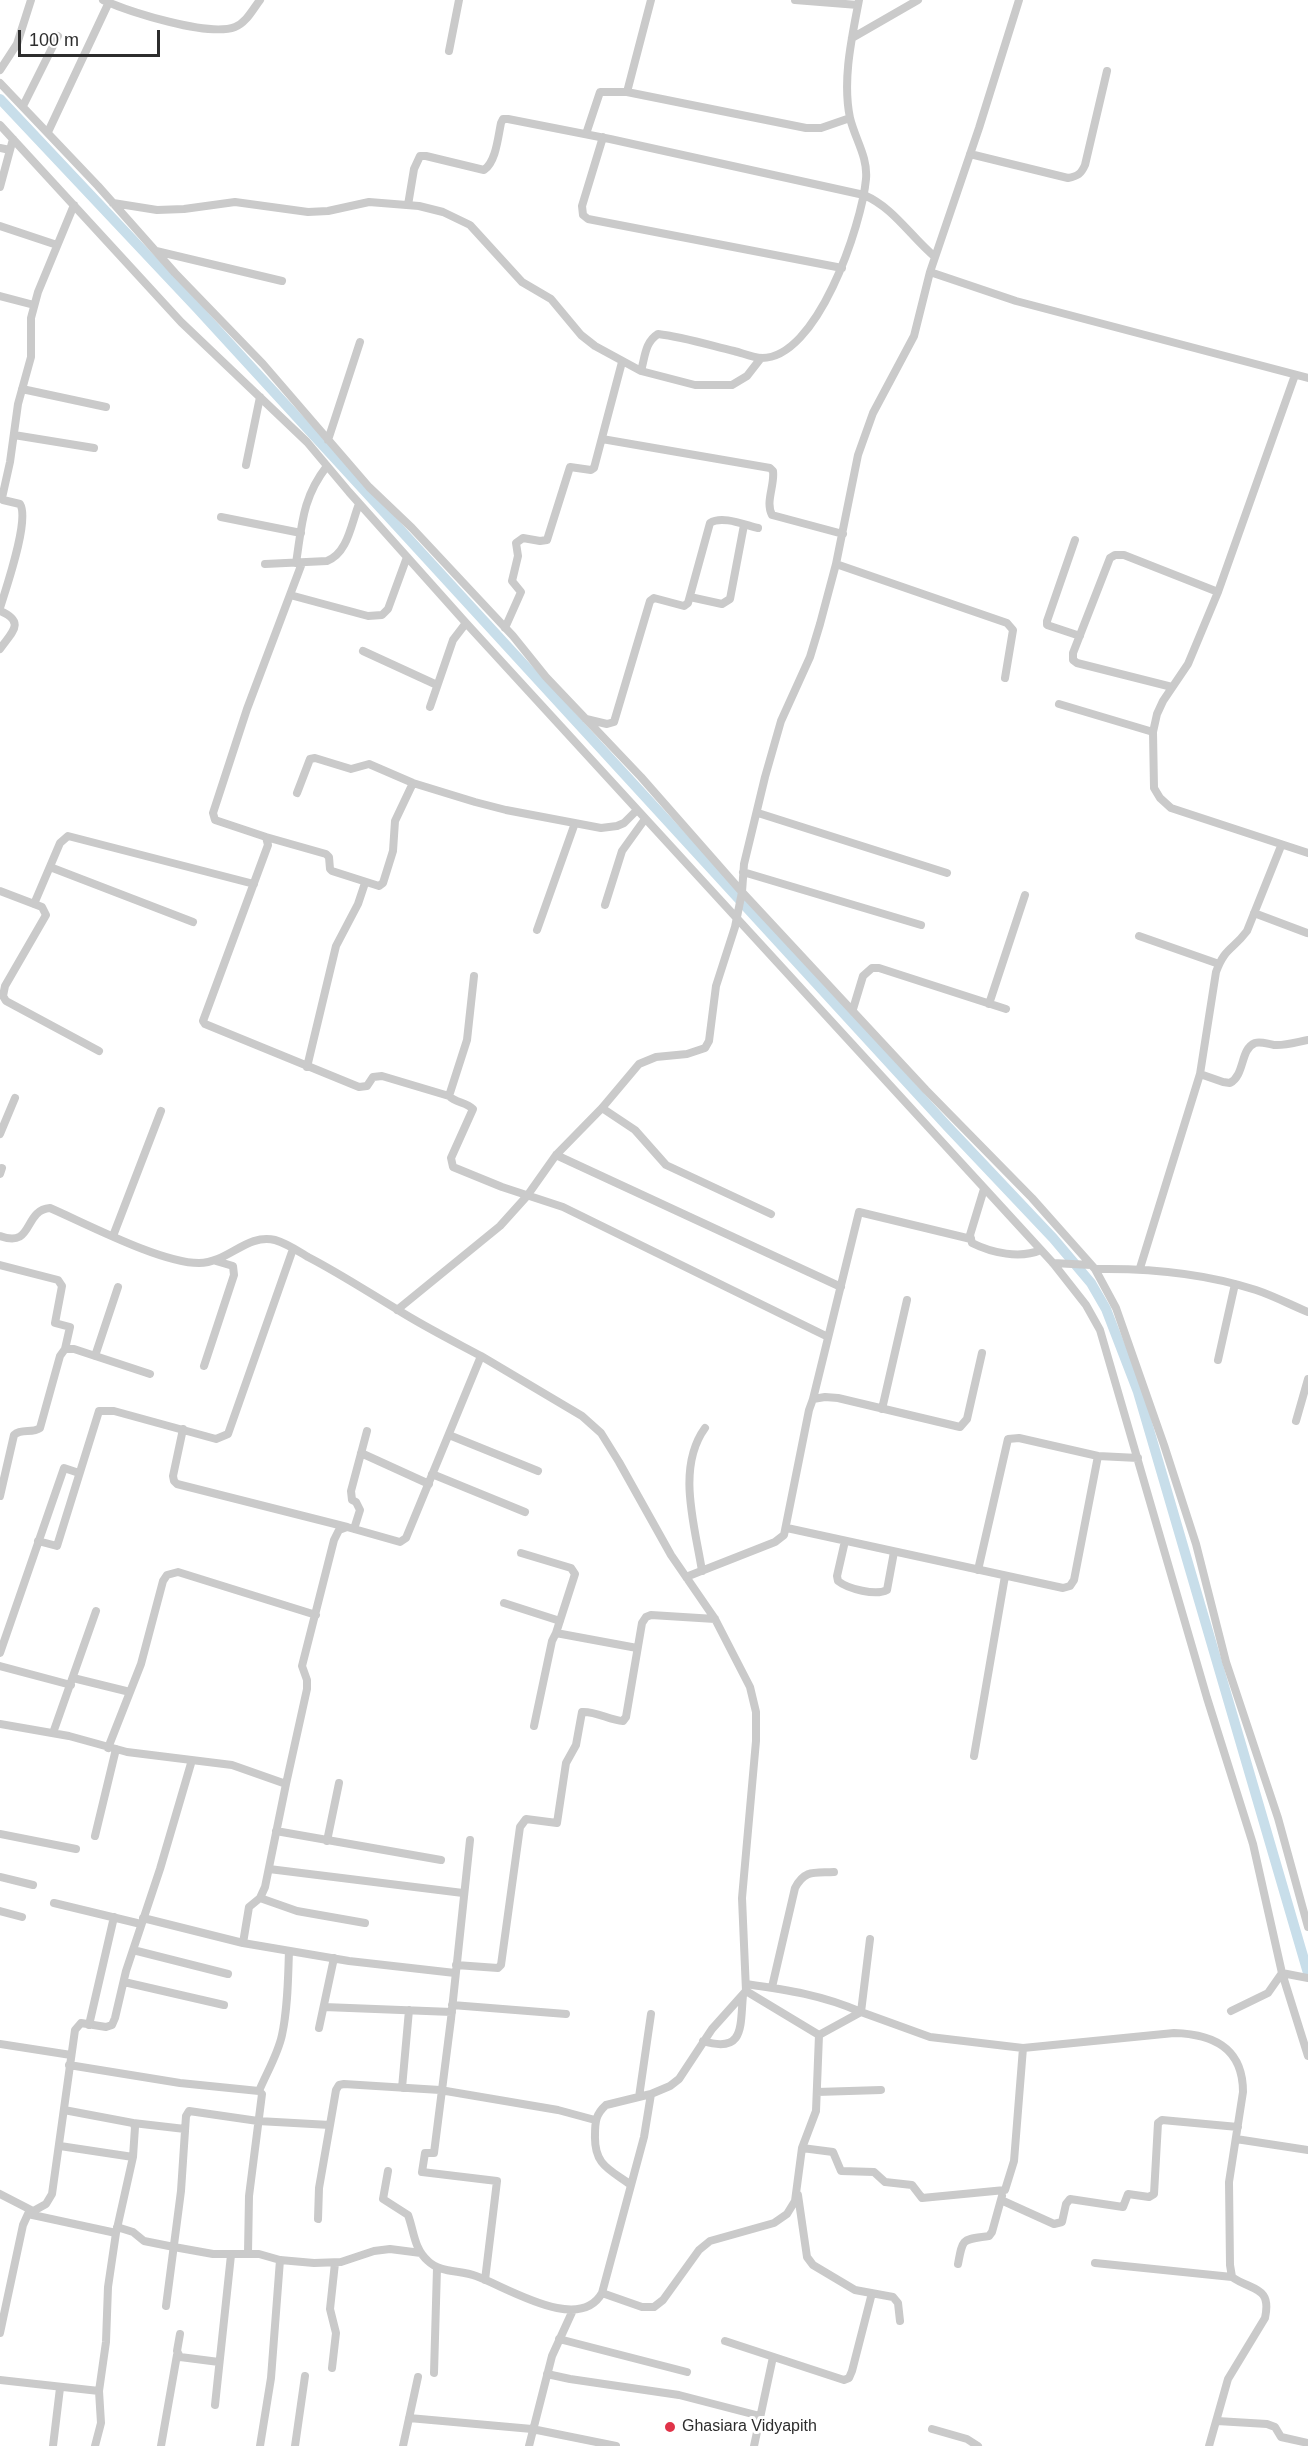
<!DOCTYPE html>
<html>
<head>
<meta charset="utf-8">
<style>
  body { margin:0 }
  #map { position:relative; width:1308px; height:2446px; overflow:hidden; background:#fff; font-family:Helvetica,sans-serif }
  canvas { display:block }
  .scale { position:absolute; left:18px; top:30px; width:142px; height:27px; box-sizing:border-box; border:3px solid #2d2d2d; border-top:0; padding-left:8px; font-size:18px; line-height:21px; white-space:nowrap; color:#2d2d2d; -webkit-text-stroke:4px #fff; paint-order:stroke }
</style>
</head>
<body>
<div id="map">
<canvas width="1308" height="2446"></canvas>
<div class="scale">100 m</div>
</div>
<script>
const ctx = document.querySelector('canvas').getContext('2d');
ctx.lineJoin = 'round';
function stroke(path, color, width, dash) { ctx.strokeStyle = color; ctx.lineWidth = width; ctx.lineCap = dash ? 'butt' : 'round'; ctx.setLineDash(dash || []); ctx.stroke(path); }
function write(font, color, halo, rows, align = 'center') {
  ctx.font = font + ' Helvetica,sans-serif'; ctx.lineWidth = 6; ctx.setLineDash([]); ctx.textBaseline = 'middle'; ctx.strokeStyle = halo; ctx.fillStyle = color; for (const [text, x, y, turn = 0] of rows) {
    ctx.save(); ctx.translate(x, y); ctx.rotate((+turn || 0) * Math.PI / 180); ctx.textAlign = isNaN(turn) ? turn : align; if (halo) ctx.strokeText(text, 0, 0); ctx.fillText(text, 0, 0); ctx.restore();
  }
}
stroke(new Path2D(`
  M0 99 197 308 948 1127 1053 1238 1091 1283 1106 1309 1138 1392 1308 1973`), '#c8deea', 10);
stroke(new Path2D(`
  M103 0C130 12 208 37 235 27 246 23 253 9 260 0
  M651 0 627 92 806 128H821L850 118
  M795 0 858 5
  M852 38 918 0
  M449 51 459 0
  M0 70 17 44 31 0
  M0 83 98 186 175 273 263 364 369 487 412 528 513 636 546 677 641 777 742 892 926 1090 1032 1198 1095 1269 1116 1308 1164 1445 1196 1544 1226 1662 1278 1818 1308 1927
  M23 106 58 36
  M0 125 181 322 307 442 349 492 466 623 1053 1263 1086 1305 1100 1330 1207 1698 1253 1844 1282 1973 1308 2056
  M48 132 109 2
  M586 134 600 92H627
  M603 137 582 206 583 215 588 219 842 268
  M0 148 10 150
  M970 154 1068 178C1078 176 1081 174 1085 165L1107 71
  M0 187 13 139
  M113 203 157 210 184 209 235 202 308 212 328 211 369 202 419 206 443 212 470 225 522 282 551 299 581 335 595 346 641 371 695 385H732L747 376 761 358
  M408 205 414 169 420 156H426L484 170C496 162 498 137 501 123L503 119H508L610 139 864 195C894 208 910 236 935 257
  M0 226 57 245
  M156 251 282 281
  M930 272 1016 301 1308 378
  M0 296 34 305
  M641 371C645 357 645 342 658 334 683 337 709 345 734 351 742 353 752 357 760 358 817 361 862 224 866 179 868 157 855 139 850 118 842 80 852 37 859 0
  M1295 375 1218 592 1188 664 1163 701 1157 714 1153 732 1154 788 1160 798 1171 808 1308 853
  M22 389 106 407
  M14 435 94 448
  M602 439 770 468 773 471C775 485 765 502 772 515L843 534
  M328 440 360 342
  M246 465 260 397
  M221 517 301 533
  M1075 540 1047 621V625L1080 636
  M296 563C302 525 302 498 327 466
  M302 563 247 709 213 813 215 820 266 837 268 845 203 1021 205 1024 359 1087 367 1086 373 1077 382 1076 449 1096
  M265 564 327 561C348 553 351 524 359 504
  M836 564 1007 623 1013 630 1005 678
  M290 595 368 616 382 615 388 609 407 557
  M690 597 722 604 730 599 744 525
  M0 608C6 588 30 520 20 504L3 500 2 498 10 462 18 404 31 357V318L38 292 74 205
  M0 611C26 622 12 632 0 649
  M505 628 521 592 512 581 518 556 516 543 523 538 540 541 547 540 570 467 591 470 594 468 622 362
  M363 651 437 685
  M1172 687 1077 663 1073 660V653L1110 558 1115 555H1124L1218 592
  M1059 704 1153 732
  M430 707 453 640 466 623
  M586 719 607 724 614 722 650 601 654 598 684 606 688 603 710 523C722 515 745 525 758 528
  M297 793 310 759 315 758 351 769 369 764 413 783 475 802 506 810 601 828 617 826 624 823 637 810
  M758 813 947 873
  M266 837 326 854 329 857 330 869 332 871 379 886 383 883 393 851 395 821 413 783
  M50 867 193 922
  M743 872 921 925
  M0 891 42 907 46 915 5 986 3 996 6 1001 99 1051
  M34 904 60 843 68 836 254 884
  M605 905 622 851 645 819
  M1254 913 1307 933
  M537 930 575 823
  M1139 936 1219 964
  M474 976 467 1040 449 1096C456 1103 466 1102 473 1109L451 1158 453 1167 502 1187 563 1207 828 1337
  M989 1004 1025 895
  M853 1009 863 976 872 968H879L1006 1009
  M307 1067 336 946 358 904 365 883
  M1200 1074 1223 1082 1230 1083C1245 1075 1240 1049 1255 1043 1261 1041 1267 1044 1274 1045 1285 1046 1297 1042 1308 1040
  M602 1108 635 1130 666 1165 771 1214
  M0 1134 15 1098
  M556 1155 841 1287
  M0 1174 2 1168
  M984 1189 970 1235 972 1243C992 1253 1020 1259 1041 1250
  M0 1236C34 1249 23 1210 50 1208 87 1224 161 1263 199 1263 228 1263 247 1233 275 1240 286 1243 298 1251 308 1257 339 1273 368 1292 398 1310 425 1327 453 1341 481 1356L406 1538 400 1542 347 1527 339 1530 334 1540 302 1666 307 1680V1689L286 1784 232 1765 127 1752 69 1736 0 1724
  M113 1236 161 1111
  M1053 1263 1091 1265
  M0 1265 58 1280 62 1286 55 1323 70 1327 65 1349
  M1140 1268 1200 1074 1216 972C1225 947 1233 950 1247 931L1281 846
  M1095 1269C1150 1268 1204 1273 1256 1290 1274 1296 1291 1305 1308 1312
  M397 1310 500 1226 527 1196 556 1155 602 1108 639 1064 656 1057 687 1054 705 1048 709 1041 716 986 735 927 742 892 744 864 765 777 781 721 810 657 820 624 836 564 858 455 873 413 914 336 930 272 979 128 1019 0
  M95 1356 118 1287
  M481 1356 582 1416 601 1433 619 1462 671 1555 715 1619 750 1687 756 1712V1741L742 1898 746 1991 819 2035 816 2111 802 2148 795 2201 787 2214 774 2223 710 2241 699 2250 663 2300 654 2307H642L602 2293
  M1218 1360 1235 1284
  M204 1366 234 1275 233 1266 216 1261
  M813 1399 859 1212 971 1239
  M882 1409 907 1300
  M1296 1421 1308 1379
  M183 1429 173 1476 174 1481 177 1484 347 1527
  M449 1435 538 1471
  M361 1453 429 1484
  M432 1474 525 1512
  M0 1496 14 1435C22 1428 32 1434 40 1428L60 1356 65 1349H74L150 1374
  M787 1528 1063 1588 1070 1586 1074 1580 1098 1456
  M354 1529 360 1510 356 1502 352 1500 351 1491 367 1431
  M38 1541 57 1546 99 1411H114L216 1439 228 1434 293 1249
  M845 1541 837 1576 838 1581C848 1589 876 1596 887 1590L894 1552
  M521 1553 571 1568 575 1574 556 1633
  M978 1570 1008 1439 1019 1438 1098 1456 1138 1458
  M702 1571C695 1526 676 1468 705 1428
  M686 1577 775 1542 784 1535 809 1410 813 1399 825 1397 838 1398 960 1427 967 1419 982 1353
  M504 1603 560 1621
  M0 1653 64 1468 79 1473
  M0 1666 71 1685
  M73 1678 130 1692
  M534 1726 552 1641 556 1633 637 1648
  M53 1733 96 1611
  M108 1748 141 1664 163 1581 167 1575 178 1572 316 1615
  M974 1756 1005 1576
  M276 1831 441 1860
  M0 1834 76 1849
  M95 1836 116 1749
  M470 1840 451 2019 434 2153H425L422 2172 497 2181 485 2280
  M327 1841 339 1783
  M269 1869 463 1893
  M0 1877 33 1885
  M260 1898 297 1911 365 1923
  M54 1903 141 1924
  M0 1911 22 1917
  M143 1918 243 1943 349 1961 455 1973
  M243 1943 249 1907 260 1898 265 1887 286 1784
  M133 1950 228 1974
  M456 1965 498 1968 501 1965 520 1827 526 1819 557 1823 566 1763 576 1745 582 1712C596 1711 609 1720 623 1721L626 1717 642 1623 646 1617 651 1615 715 1619
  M124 1982 224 2005
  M746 1984C788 1990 822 1995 861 2012L870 1939
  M772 1987 795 1888C805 1869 815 1873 834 1872
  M452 2005 566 2014
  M324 2007 452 2012
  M1231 2011 1268 1993 1282 1973 1308 1978
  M89 2025 114 1917
  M319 2028 334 1958
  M819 2035 861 2012 930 2037 1023 2048 1174 2033C1213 2034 1243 2048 1243 2092L1229 2182 1230 2265 1232 2277C1252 2291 1272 2286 1265 2318L1228 2379 1209 2446
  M703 2041C745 2054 740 2026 743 1995
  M0 2044 71 2055
  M69 2065 180 2083 259 2091 262 2094 249 2196 248 2253
  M402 2088 409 2010
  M259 2091C267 2072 278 2054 282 2035 288 2007 288 1978 289 1951
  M817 2092 881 2090
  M639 2097 651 2014
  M133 2123 185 2129
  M330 2125 336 2090 339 2085 344 2084 440 2090 558 2110 595 2120
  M1236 2139 1308 2150
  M60 2146 133 2157 135 2127 133 2123 64 2110
  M802 2148 833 2152 841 2171 874 2172 885 2182 912 2185 922 2198 1005 2190 1014 2161 1023 2048
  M388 2171 383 2199 408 2215C414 2231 414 2249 428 2261 440 2273 460 2270 476 2276 507 2287 579 2334 602 2293L644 2137 651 2094
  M631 2185C609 2169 594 2165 595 2135 595 2121 596 2114 606 2105L651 2094 670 2086 679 2079 712 2029 746 1991
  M0 2194 33 2211
  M798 2195 807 2257 813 2265 855 2290 893 2297 898 2303 900 2321
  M1001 2200 1054 2224 1062 2222 1066 2204 1070 2199 1123 2207 1128 2194 1149 2197 1154 2194 1158 2123 1162 2120 1238 2127
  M28 2214 116 2233
  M117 2227 133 2232 144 2241 174 2247 213 2254H259L280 2260 314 2263 341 2262 374 2251 390 2249 421 2253
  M1095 2263 1232 2277
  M958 2264C963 2237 962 2240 989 2236L992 2232 1002 2196
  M166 2306 181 2191 186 2116 189 2111 258 2121 330 2125 319 2188 318 2219
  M0 2333 23 2225 28 2214 46 2204 52 2194 75 2030 81 2023 106 2027 112 2025 115 2018 126 1971 160 1869 192 1760
  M180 2334 177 2351 180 2357 219 2362
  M559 2339 687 2372
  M725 2341 844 2380 849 2378 852 2371 872 2293
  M332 2368 336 2333 330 2309 335 2263
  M434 2373 437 2268
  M547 2374 570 2379 679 2395 760 2416
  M0 2380 99 2391
  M215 2405 231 2255
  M409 2418 532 2429 616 2446
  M1217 2421 1267 2424 1275 2427 1281 2437 1308 2443
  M932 2429 967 2439 978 2446
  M53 2446 60 2388
  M95 2446 101 2423 99 2391 106 2342 108 2287 116 2233 133 2157
  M161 2446 177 2355
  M260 2446 271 2378 280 2260
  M295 2446 305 2376
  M403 2446 418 2377
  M529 2446 552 2356 573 2310
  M754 2446 773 2357`), '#cacaca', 8);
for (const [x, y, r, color] of [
  [670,2427,6,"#e03449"]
]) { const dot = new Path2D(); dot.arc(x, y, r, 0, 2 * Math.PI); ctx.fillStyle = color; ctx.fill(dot); stroke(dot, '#fff', 2); }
write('16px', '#2d2d2d', '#fff', [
  ["Ghasiara Vidyapith",682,2427]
], 'left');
</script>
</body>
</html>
